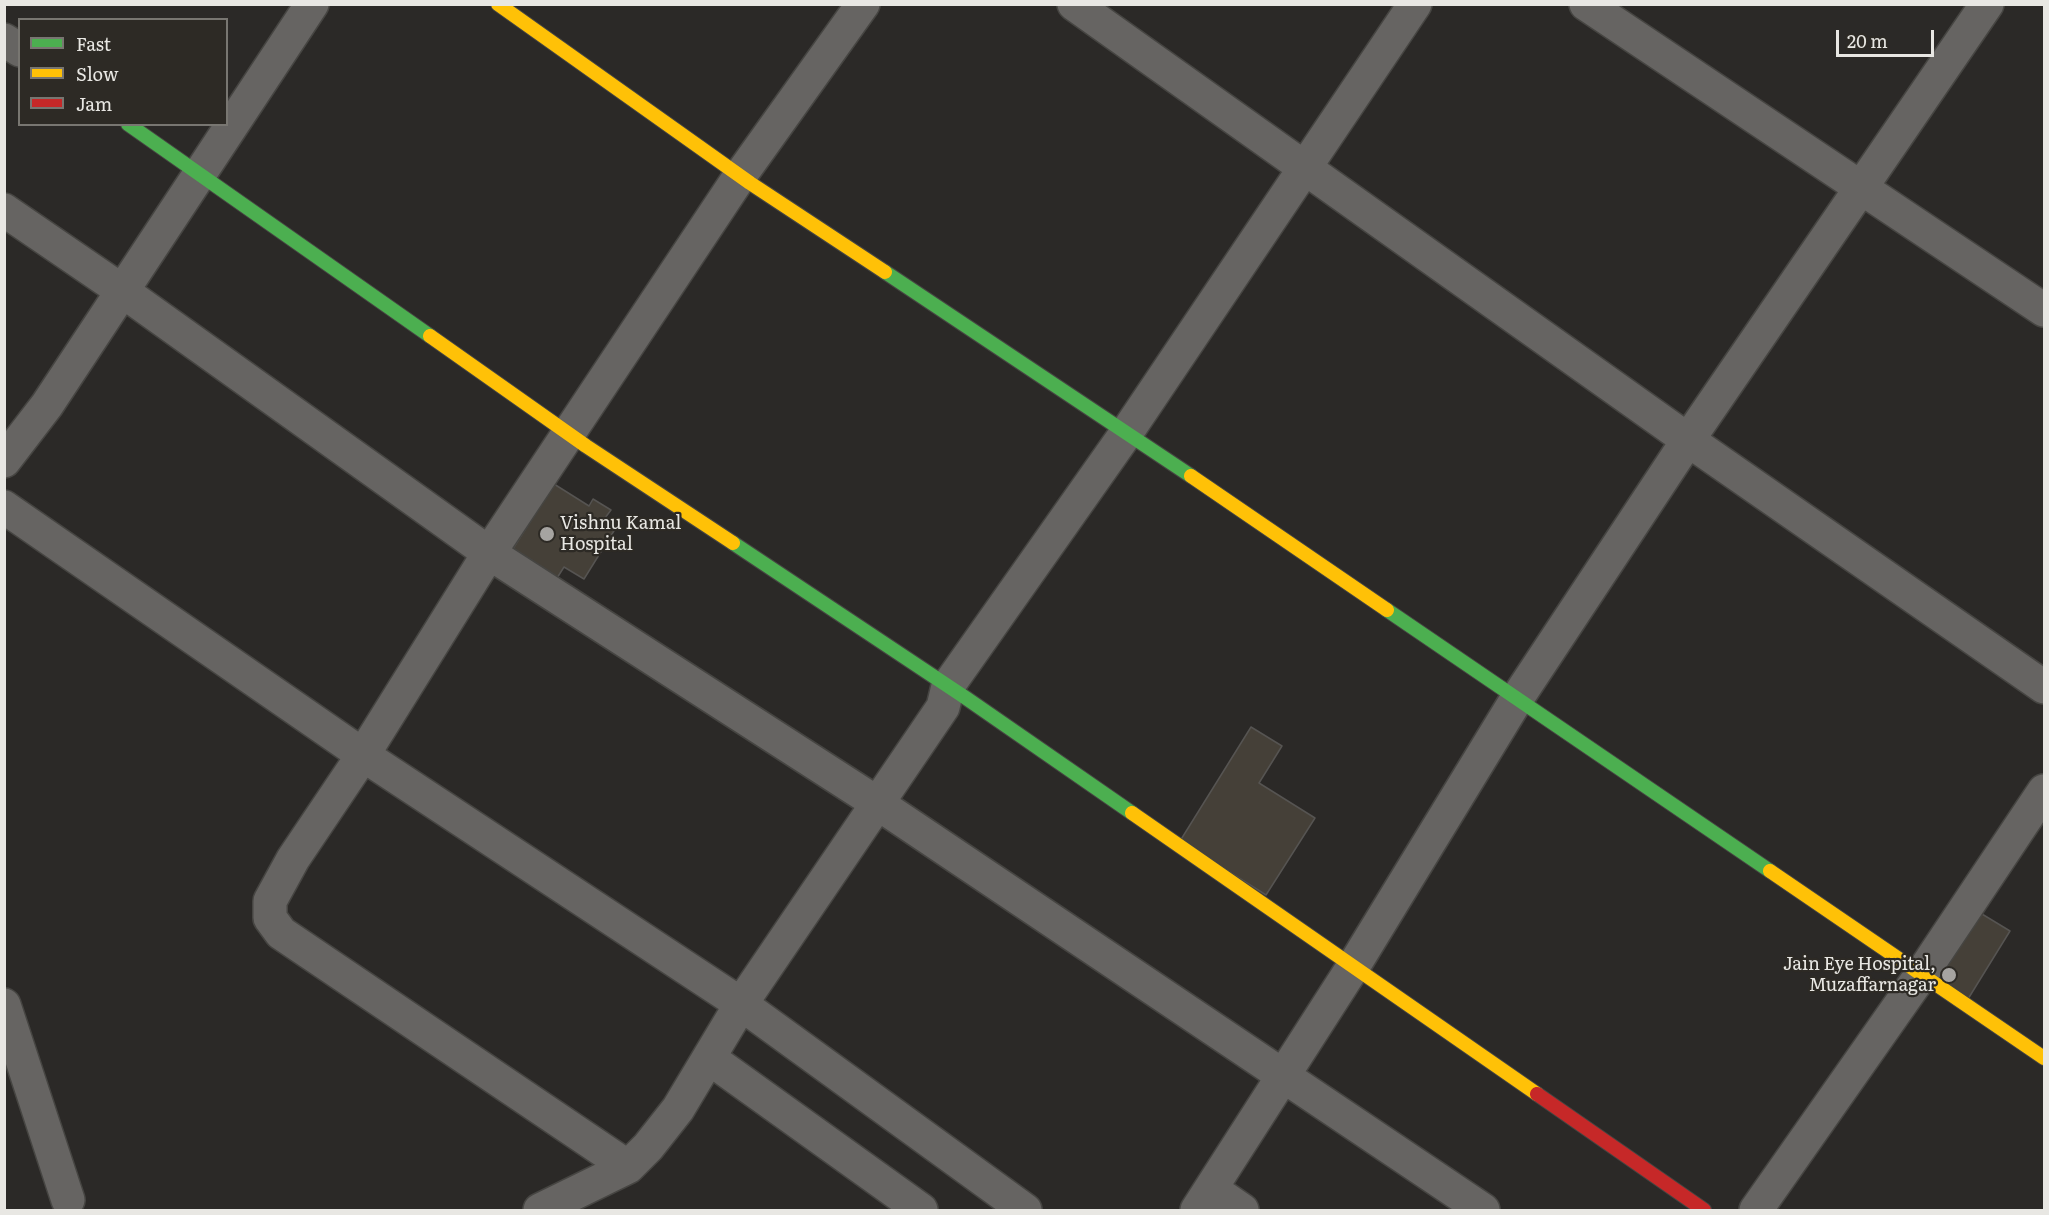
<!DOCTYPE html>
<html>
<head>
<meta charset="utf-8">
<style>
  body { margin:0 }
  #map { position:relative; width:2049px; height:1215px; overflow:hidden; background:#2b2927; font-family:Literata,serif }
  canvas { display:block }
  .frame { position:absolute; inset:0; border:6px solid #e8e7e3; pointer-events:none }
  .legend { position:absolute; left:18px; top:18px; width:210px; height:108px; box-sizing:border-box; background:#2d2a25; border:2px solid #787671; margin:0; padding:8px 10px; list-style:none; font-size:18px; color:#e8e7e3 }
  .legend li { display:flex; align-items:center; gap:12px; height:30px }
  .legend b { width:30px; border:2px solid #787671 }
  .scale { position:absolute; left:1836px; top:30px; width:98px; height:27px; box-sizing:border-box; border:3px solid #e8e7e3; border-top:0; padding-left:8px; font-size:18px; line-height:21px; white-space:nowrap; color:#e8e7e3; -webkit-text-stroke:4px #2d2a25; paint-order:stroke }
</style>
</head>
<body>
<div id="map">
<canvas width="2049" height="1215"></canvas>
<div class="frame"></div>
<ul class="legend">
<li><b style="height:8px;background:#4caf50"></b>Fast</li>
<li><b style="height:8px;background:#ffc107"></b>Slow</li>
<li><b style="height:8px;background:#c62828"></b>Jam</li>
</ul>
<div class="scale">20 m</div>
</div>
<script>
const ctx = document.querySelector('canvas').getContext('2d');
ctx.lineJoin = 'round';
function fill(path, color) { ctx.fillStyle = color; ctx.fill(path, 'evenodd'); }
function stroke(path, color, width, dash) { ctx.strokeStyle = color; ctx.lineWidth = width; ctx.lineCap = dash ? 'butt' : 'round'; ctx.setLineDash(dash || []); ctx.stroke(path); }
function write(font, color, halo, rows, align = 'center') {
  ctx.font = font + ' Literata,serif'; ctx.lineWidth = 4.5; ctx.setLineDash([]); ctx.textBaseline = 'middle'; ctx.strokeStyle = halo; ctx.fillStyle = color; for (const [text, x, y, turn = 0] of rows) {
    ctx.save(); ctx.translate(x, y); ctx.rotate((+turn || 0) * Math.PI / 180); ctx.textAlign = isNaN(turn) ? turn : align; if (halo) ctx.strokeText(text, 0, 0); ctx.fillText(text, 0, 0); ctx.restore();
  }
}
const building = new Path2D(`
  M554 484 589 506 593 499 611 510 605 518 617 526 584 579 564 567 552 586 507 558Z
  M1251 727 1282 746 1259 783 1315 818 1266 895 1180 841Z
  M1977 911 2010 931 1968 999 1934 979Z`);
fill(building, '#454038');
stroke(building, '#565452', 1.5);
const street = new Path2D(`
  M1074 4 1688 440 2044 687
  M1586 4 2044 310
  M4 40 20 50
  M4 210 121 290 489 553 877 803 1483 1210
  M4 461 47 405 312 4
  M4 507 363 755 741 1004 1025 1210
  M4 1005 68 1200
  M709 1058 921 1210
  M628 1167 281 933 270 918V901L293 859 363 755 489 553 740 176 863 4
  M1213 1190 1242 1210
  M540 1210 628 1167 648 1147 678 1109 741 1004 943 707 948 686 1127 432 1415 4
  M1197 1210 1353 967 1518 697 1688 440 1987 4
  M1756 1210 1921 975 2044 791`);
const fast = new Path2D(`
  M128 124 430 336
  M885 272 1191 476
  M733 543 966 698 1132 813
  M1387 610 1770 871`);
const slow = new Path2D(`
  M498 4 750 183 885 272
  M430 336 586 446 733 543
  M1191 476 1387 610
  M1132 813 1537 1094
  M1770 871 2044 1058`);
const jam = new Path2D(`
  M1537 1094 1704 1210`);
stroke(street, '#464542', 36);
stroke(fast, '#464542', 16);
stroke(slow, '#464542', 16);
stroke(jam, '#464542', 16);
stroke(street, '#666462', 33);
stroke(fast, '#4caf50', 14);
stroke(slow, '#ffc107', 14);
stroke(jam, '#c62828', 14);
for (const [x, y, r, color] of [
  [547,534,8,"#a6a4a1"],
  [1949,975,8,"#a6a4a1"]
]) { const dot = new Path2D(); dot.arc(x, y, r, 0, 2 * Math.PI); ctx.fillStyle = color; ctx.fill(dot); stroke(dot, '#2d2a25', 2); }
write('18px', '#e8e7e3', '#2d2a25', [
  ["Vishnu Kamal",560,524],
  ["Hospital",560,545],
  ["Jain Eye Hospital,",1936,965,"right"],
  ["Muzaffarnagar",1936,986,"right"]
], 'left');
</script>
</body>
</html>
